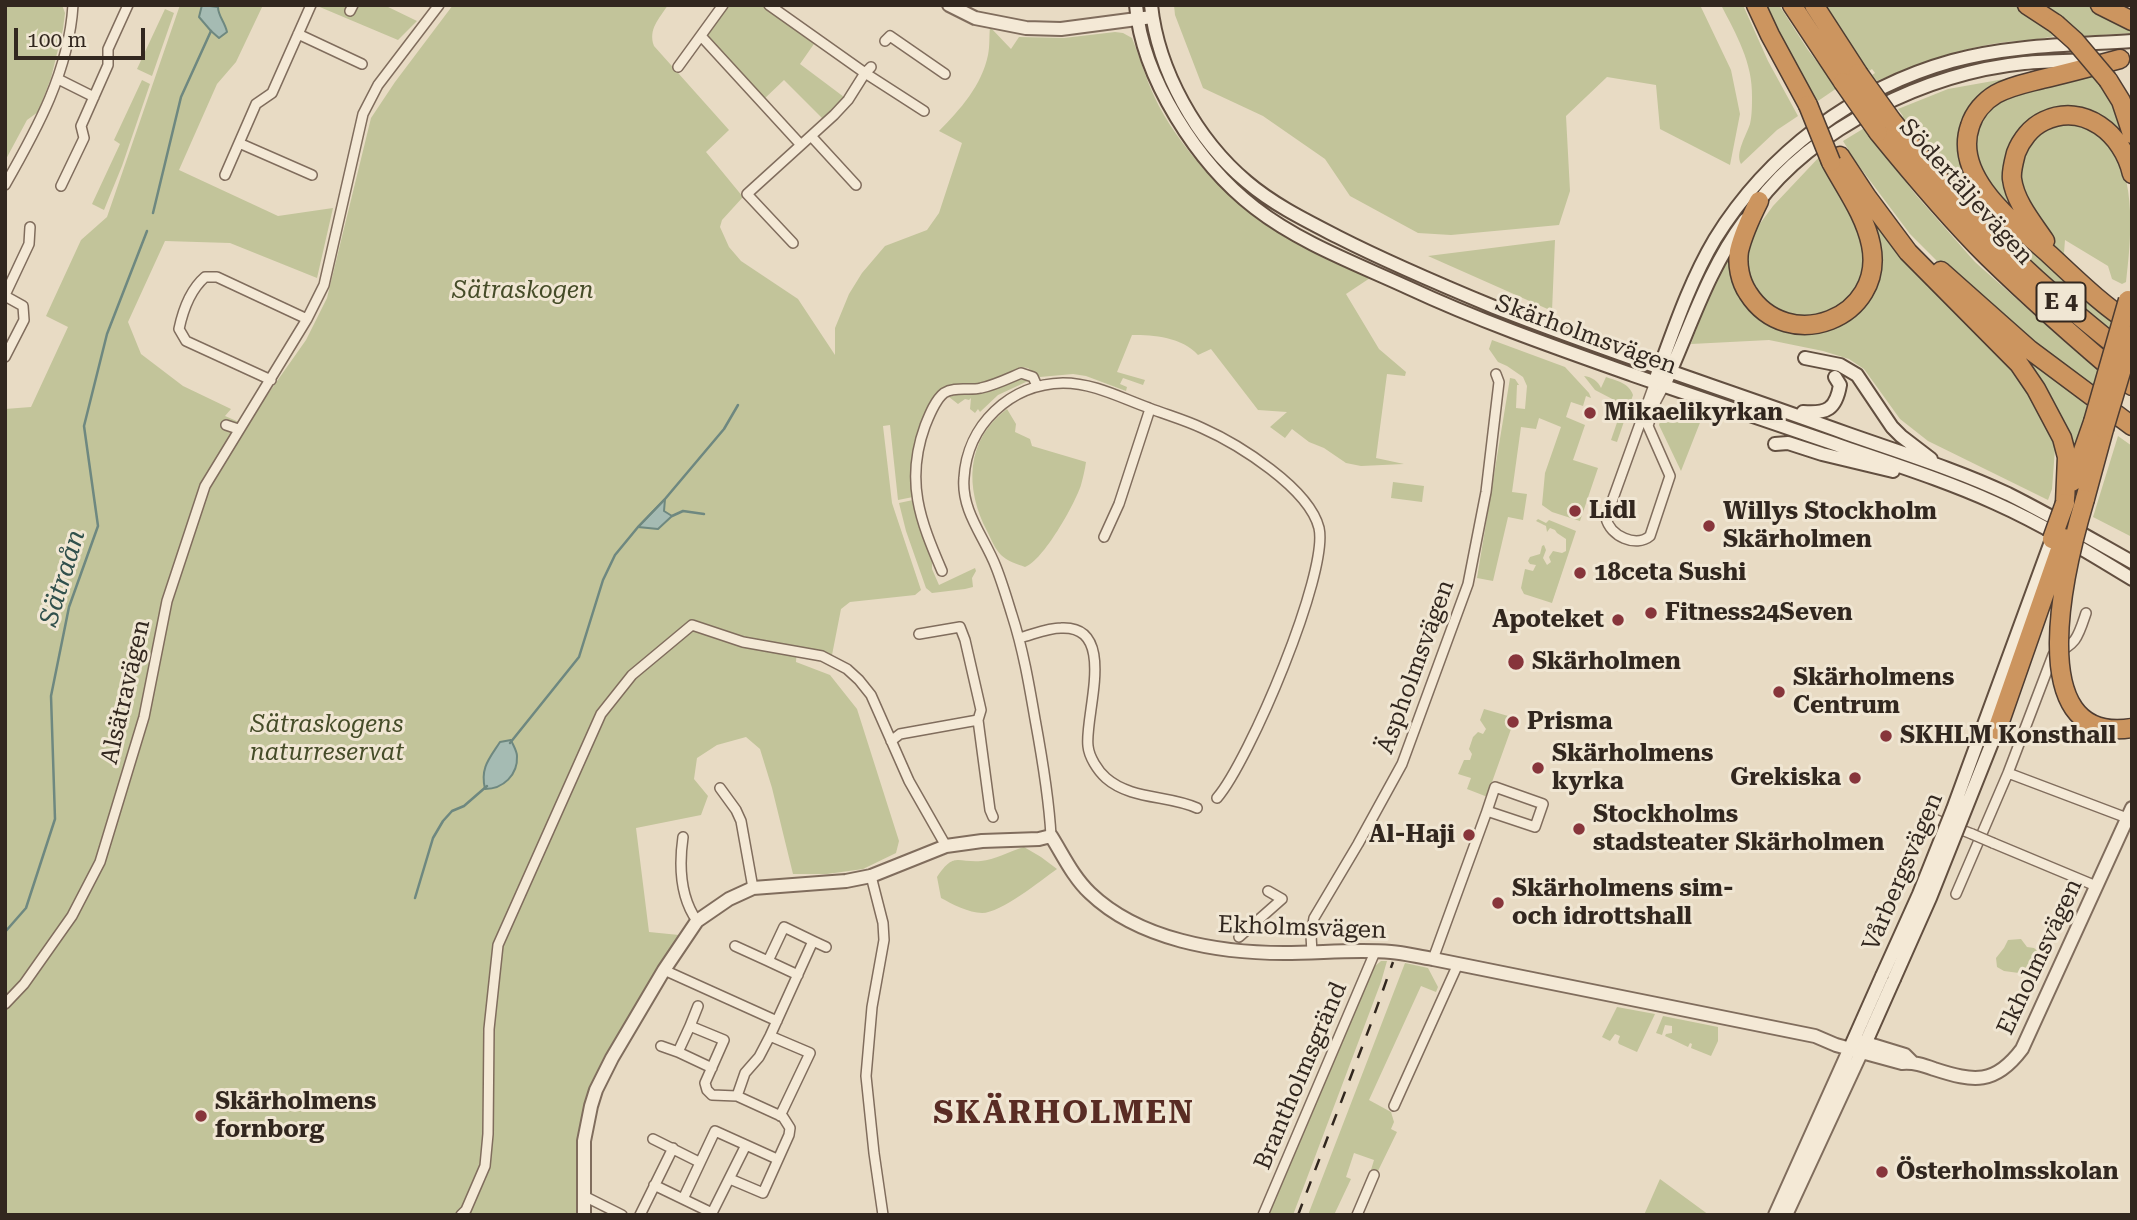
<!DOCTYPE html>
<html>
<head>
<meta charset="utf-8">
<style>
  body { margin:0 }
  #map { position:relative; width:2137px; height:1220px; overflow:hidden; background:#e8dbc4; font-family:"Roboto Serif",serif }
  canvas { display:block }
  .frame { position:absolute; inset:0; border:7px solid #32271f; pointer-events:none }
  .scale { position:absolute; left:14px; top:28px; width:131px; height:32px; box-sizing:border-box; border:4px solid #32271f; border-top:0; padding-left:9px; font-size:21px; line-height:24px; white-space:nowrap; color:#32271f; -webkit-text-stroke:5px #f0e6d3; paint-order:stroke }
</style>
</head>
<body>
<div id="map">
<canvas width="2137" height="1220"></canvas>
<div class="frame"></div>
<div class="scale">100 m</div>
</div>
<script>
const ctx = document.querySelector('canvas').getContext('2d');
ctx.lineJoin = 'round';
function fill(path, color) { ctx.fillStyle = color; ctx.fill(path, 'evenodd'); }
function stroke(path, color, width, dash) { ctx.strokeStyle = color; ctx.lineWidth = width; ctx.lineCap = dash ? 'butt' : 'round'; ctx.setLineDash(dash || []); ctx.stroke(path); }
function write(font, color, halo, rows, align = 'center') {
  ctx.font = font + ' "Roboto Serif",serif'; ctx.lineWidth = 6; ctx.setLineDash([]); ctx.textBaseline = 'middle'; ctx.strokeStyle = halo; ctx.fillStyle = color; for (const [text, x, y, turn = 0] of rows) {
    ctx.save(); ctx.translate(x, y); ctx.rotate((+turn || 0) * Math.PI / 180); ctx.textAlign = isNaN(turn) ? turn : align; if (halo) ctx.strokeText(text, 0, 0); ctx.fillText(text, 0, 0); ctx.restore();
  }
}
fill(new Path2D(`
  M5 5H62L65 13 63 29 51 78 38 112 27 120 5 161Z
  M180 5H263L236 62 217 84 179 170 278 216 333 208 317 278 230 243 165 241 128 322 141 354 183 386 231 409 225 416 246 425 306 340 327 298 371 118 395 82 453 5H668C659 19 648 29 654 46L729 130 706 152 743 197 722 220 720 227 729 247 741 261 798 299 835 355V328L849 294 862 273 885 246 927 230 939 213 962 143 939 131C960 110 982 85 988 55 990 46 989 36 990 27L1011 49 1019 37 1064 38 1115 32 1123 33 1132 38C1140 58 1146 79 1155 98 1177 145 1228 201 1272 229 1303 249 1339 262 1373 276L1346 294 1379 349 1406 372 1405 376 1387 374 1376 458 1404 464 1361 466 1346 463 1324 448 1309 442 1292 429 1285 438 1270 427 1287 412 1258 410 1211 349 1198 355C1182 337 1154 335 1132 335L1117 372 1145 380 1143 385 1123 378 1120 384 1127 387 1126 391 1086 376 1073 374 1040 377 1028 368 1021 367 980 385 949 386 939 392 933 400 916 439 912 458 913 497 898 500 890 425 883 426 892 503 921 590 915 595 850 602 841 609 832 655 797 648 796 662 830 675 857 709 899 841 896 853 863 869 827 874H793L772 788 760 749 746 737 717 745 697 758 694 779 708 796 701 815 636 828 649 932 679 935 600 1069 579 1215H5V409L31 407 68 327 46 316 81 240 107 217Z
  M315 5H384L417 21 398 40Z
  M727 5H763L816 41 800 64 844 97 824 120 784 80 763 100 706 37Z
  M1174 5H1700L1731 70 1740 114 1730 165 1660 129 1656 85 1607 77 1566 116 1570 191 1559 225 1451 235 1418 233 1350 196 1325 159 1263 116 1203 88 1175 15Z
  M1721 5H1743L1768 61 1798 116 1777 130 1741 164C1735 153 1746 136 1750 124 1752 116 1752 105 1752 97 1753 63 1736 34 1721 5Z
  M1760 5H1779L1808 50 1837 88 1818 101 1816 99 1813 101Z
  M1824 5H2016L2058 35C2037 41 2014 40 1992 44 1952 51 1914 65 1877 81L1872 75 1875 73 1872 69 1869 71 1866 68Z
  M2045 5H2086L2132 29V33L2084 36Z
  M165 9 174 13 152 76 137 69Z
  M2094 70C2109 96 2132 126 2132 157L2075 110 2015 144 2030 231 1980 174 1973 141 1983 114 2004 98Z
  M2038 73 1992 93 1965 160 2117 320 2113 332C2059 287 2005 242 1959 189 1939 165 1922 140 1901 118L1903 116 1898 109 1948 89Z
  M142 80 150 84 122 166 104 210 92 204 120 144 114 140Z
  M2079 122C2088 128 2104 135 2110 143 2137 179 2131 240 2126 282L2122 284 2112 279 2108 266 2065 240 2064 253 2085 278 2054 247 2038 223 2020 185 2022 158 2035 137 2056 125Z
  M1866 127 1891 163 1916 195 1975 262 2082 357 2102 371 2096 392 1954 278 1910 234 1847 150 1848 149 1843 141Z
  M1822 154 1859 228 1864 251 1865 265 1860 290 1842 308 1799 318 1774 310 1753 289 1745 267 1748 240 1773 206Z
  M1851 186 2021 375 2051 430 2055 449 2052 489 2048 500 1928 441 1900 419 1864 369 1849 359 1823 351 1769 340 1691 344 1716 276 1731 249 1753 309 1833 328 1858 312 1876 285Z
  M1555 240 1552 311 1428 256Z
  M1988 322 2091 409 2074 455C2060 398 2025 366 1988 322Z
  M1492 340 1565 367 1589 393 1591 398 1586 396 1583 406 1571 402 1566 417 1585 425 1573 460 1598 468 1580 521 1552 512 1542 505 1545 473 1561 427 1539 418 1536 429 1521 427 1512 492 1527 494 1523 520 1508 517 1493 581 1477 578 1510 378 1515 379 1519 385H1517L1516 408 1525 409 1527 386 1523 377 1507 366 1498 362 1489 349Z
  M1584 376C1592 377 1598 381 1601 388L1606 377C1617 381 1629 383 1633 395L1617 442 1611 440 1622 408 1618 402 1595 390Z
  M1020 379 1028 381 998 395 980 412 978 409 975 413 970 409 971 398 969 400 965 399 958 404 949 397 956 395 983 393Z
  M1671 405 1703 415 1681 471 1659 425 1664 409Z
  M1007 409 1016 424 1015 432 1030 439 1032 446 1086 462C1085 470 1083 477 1081 485 1075 504 1043 561 1025 567 1017 564 1007 561 1001 555 995 549 991 539 987 531 965 489 965 440 1007 409Z
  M2118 436 2132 446V537L2093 517Z
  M1393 482 1424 486 1422 502 1391 498Z
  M913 500 917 521 932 557V569L939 585 975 568 976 571 972 578 973 587 965 589 932 593 926 588 906 531 899 503Z
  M1538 519 1546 523 1549 520 1576 531 1552 603 1524 594 1521 588 1525 569 1533 571 1536 565 1530 564 1528 561 1530 557 1540 554 1542 546 1544 545 1546 550 1543 558 1547 565 1551 562 1549 557 1553 551 1562 553 1566 551V539L1557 533 1555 530 1550 528 1547 532 1546 526 1536 521Z
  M1484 709 1515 718 1487 796H1485L1467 789 1471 778 1458 774 1464 760H1470L1472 754 1469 749 1473 737 1478 732 1483 734 1486 729 1480 720Z
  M1024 847 1041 857 1057 869C1040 881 1001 913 982 913 969 913 952 904 941 898L937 877C954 851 958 863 981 861 994 860 1010 851 1024 847Z
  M2021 939 2027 947 2034 948 2041 954 2037 964 2029 965 2019 973 2004 971 1997 967 1996 958 2004 948 2008 940Z
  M1381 961H1387L1381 982 1293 1215H1267L1374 967Z
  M1405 963 1428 968 1438 987 1436 992 1421 986 1369 1100 1391 1112 1394 1122 1391 1129 1397 1132 1377 1173 1371 1170 1374 1160 1354 1153 1346 1177 1351 1179 1334 1215H1308Z
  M1617 1007 1655 1014 1637 1052 1619 1044 1618 1042 1620 1036 1615 1034 1610 1041 1602 1037Z
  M1663 1016 1718 1027V1041L1711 1056 1691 1048 1692 1044 1690 1043 1688 1047 1665 1036 1666 1034 1672 1033V1026L1665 1025 1662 1035 1656 1033Z
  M1660 1179 1709 1215H1644Z`), '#c2c49a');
const water = new Path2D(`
  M202 5 218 7C218 16 225 22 227 32L219 38 211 31 199 17Z
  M665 499 664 511 672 516 658 529 638 527Z
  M511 740C513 745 517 751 517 756 518 775 503 789 485 789 480 768 489 759 500 742Z`);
fill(water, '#a5bbb3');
stroke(water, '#6e8880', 2);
stroke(new Path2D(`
  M153 213 181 97 211 31
  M672 516 683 511 704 514
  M510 743 579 657 603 580 615 555 638 527 665 499 724 429 738 405
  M415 898 433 838 443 821 452 811 464 806 487 786
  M5 932 26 908 55 819 51 696 69 607 98 526 84 426 107 334 147 231`), '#6e8880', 2.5);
const minor = new Path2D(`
  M769 5 865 73 848 100 834 115 747 194 793 243
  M350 11 353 5
  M298 34 362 64
  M701 36 801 145
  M885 41 890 36 945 74
  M678 67 723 5
  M871 67 865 73 924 111
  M58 79 94 97
  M811 136 856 185
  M239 143 312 175
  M225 175 256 104 272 93 311 5
  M5 185C37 129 69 71 73 5
  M61 186 84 138 81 126 108 65V49L128 5
  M5 295 29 244 30 227
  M5 296 23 306 24 320 5 357
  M271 380 186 341 179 329C183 310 190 290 205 277H217L307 319
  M1655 382 1606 518C1610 536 1636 548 1650 536L1670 476 1648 426 1656 401 1664 386
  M226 425 238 429
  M1104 537 1119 504 1150 409
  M942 571C920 520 905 481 925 426 929 416 935 400 944 393 955 386 969 391 981 388 995 385 1009 378 1021 373L1033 377 1037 386
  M919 634 960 627 965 640 981 710 978 720 990 810 993 817
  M1019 638C1032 635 1047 628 1061 628 1119 625 1084 716 1088 746 1089 757 1098 771 1106 778 1131 800 1169 795 1197 808
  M891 741 900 734 978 720
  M2008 773 2127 818
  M720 788 736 810 741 821 753 888
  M1929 817 1972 834
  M1051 836C1049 797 1042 757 1035 719 1029 684 1023 649 1012 615 1007 599 1002 582 996 567 985 538 961 511 964 478 967 425 1010 384 1063 383 1094 383 1121 398 1149 408 1167 415 1185 420 1202 428 1238 444 1309 488 1319 528 1329 573 1249 761 1217 798
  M683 837C679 865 680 897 697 921
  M1993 843 2096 886
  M871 876 883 923 884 940 872 1007 866 1076 874 1153 883 1215
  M1956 894 2008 773 2053 655C2077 644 2078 637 2086 613
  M1239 937 1282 899 1268 891
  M813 941 826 947
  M735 946 768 961
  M1312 953 1311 935 1314 918 1358 844 1402 764 1468 584 1486 492 1499 382 1496 374
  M1433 959 1487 811 1495 787 1543 804 1535 827 1487 811
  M664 970 777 1021
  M5 1004 24 984 72 916 100 862 144 717 167 601 205 486 307 319 324 285 363 114 378 85 439 5
  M690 1026 698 1006
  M770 1036 810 1053 780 1116
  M661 1046 678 1052
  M712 1068 678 1052 690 1026 724 1040 705 1083 707 1090 712 1095 737 1096 783 1117 790 1128 789 1135 763 1193 730 1179
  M737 1096 745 1073 759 1057 770 1036 813 941 784 927 768 961 798 975
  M1394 1106 1458 964
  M653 1139 699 1162
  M654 1185 712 1213
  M584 1196 622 1215
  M683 1199 715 1131 777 1159
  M461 1215 466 1210 485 1166 488 1134 489 1029 498 945 601 714 632 675 692 625 743 642 822 656 847 669 859 680 871 695 909 781 946 846
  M640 1215 673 1148
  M711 1215 746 1145
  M1263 1215 1375 952
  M1357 1215 1374 1175`);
const tertiary = new Path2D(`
  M949 5 975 18 1026 28 1061 29 1152 17
  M1856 1040 1905 1055 1912 1062
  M584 1215V1141L591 1106 596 1090 612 1058 664 970 697 921 729 899 753 888 846 881 871 876 946 846 982 841 1039 839 1051 836C1063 855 1073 877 1090 893 1139 940 1219 953 1284 953 1320 953 1356 949 1391 952 1405 953 1419 957 1433 959L1815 1036 1836 1045 1902 1063C1914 1062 1923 1065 1934 1069 1974 1082 1995 1085 2022 1049L2132 808
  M1775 1215 1850 1048
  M1786 1215 1862 1051`);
const secondary = new Path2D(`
  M1136 5C1142 78 1198 164 1255 208 1300 243 1357 264 1409 288 1482 322 1557 348 1633 375 1699 398 1765 420 1832 443 1886 462 1942 479 1995 503 2042 524 2088 552 2132 579
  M1151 5C1158 71 1197 140 1247 182 1274 205 1307 221 1338 237 1389 263 1441 285 1494 307 1611 353 1730 391 1848 434 1902 453 1957 470 2008 494 2050 515 2091 539 2132 562
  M1756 205C1815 126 1928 73 2024 63 2047 61 2070 61 2094 60
  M1805 358 1840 365 1857 375 1892 427 1901 436 1931 459
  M1657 375C1674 329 1690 281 1715 239 1768 153 1855 88 1952 61 2011 45 2072 45 2132 41
  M1667 379C1692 323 1708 270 1745 220
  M1803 412C1827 414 1836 409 1840 385L1835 377
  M1775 444 1788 443 1822 454 1893 471
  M1850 1048 1882 976
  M1862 1051 1894 979`);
const motorway = new Path2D(`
  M1756 5 1770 35 1808 105
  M1792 5 1843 82
  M1814 5 1858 73
  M2027 5 2056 24
  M2100 5 2132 21
  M2120 59C2094 66 2068 73 2042 79 2027 83 2010 86 1996 94 1984 101 1974 113 1970 126 1952 178 2017 225 2050 255 2076 279 2102 305 2132 324
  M2108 80 2121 101 2132 134
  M1893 122C1916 150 1938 179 1962 205 2012 260 2067 308 2126 354
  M1878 132C1913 175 1949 218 1988 257 2034 302 2082 344 2132 386
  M1840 156 1867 197 1908 252 2019 364 2036 389 2062 438 2067 457 2065 503
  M1759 201C1751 217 1743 234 1739 251 1737 265 1740 281 1748 293 1788 356 1886 318 1871 245 1865 215 1845 188 1831 162
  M2045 241C2033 223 2015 202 2012 179 2011 171 2014 161 2016 153 2021 140 2031 127 2044 121 2084 102 2123 134 2132 174
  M1941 271 2030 350 2132 426
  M2072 482 2093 422
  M2085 499 2104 429`);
stroke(minor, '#806d5d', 12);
stroke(tertiary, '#806d5d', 16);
stroke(secondary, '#624f40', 16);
stroke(motorway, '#4e3c31', 21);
stroke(minor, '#f4e9d6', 9);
stroke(tertiary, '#f4e9d6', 12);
stroke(secondary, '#f4e9d6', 12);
stroke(motorway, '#cc955f', 18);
stroke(new Path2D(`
  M1298 1215 1372 1021 1393 962`), '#32271f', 2.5, [12, 12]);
const minorBridge = new Path2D(`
  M1972 834 1993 843`);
const secondaryBridge = new Path2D(`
  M1882 976 1919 894 1953 809 2052 539
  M1894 979 1930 898 1997 730`);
const motorwayBridge = new Path2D(`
  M2056 24 2075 41 2108 80
  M1858 73 1893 122
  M1843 82 1878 132
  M1808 105 1831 162
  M2093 422 2128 300
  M2104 429 2132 335
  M2085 499C2068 556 2017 747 2132 728
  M2052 539 2065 503
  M1997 730 2064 538`);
stroke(minorBridge, '#806d5d', 12, []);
stroke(secondaryBridge, '#624f40', 16, []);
stroke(motorwayBridge, '#4e3c31', 21, []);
stroke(minorBridge, '#f4e9d6', 9);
stroke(secondaryBridge, '#f4e9d6', 12);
stroke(motorwayBridge, '#cc955f', 18);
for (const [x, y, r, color] of [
  [1590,413,7,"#87353b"],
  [1575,511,7,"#87353b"],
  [1709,526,7,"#87353b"],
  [1580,573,7,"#87353b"],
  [1651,613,7,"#87353b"],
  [1618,620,7,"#87353b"],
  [1516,662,9,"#87353b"],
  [1779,692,7,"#87353b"],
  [1513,722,7,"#87353b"],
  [1886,736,7,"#87353b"],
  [1538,768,7,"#87353b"],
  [1855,778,7,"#87353b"],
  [1579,829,7,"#87353b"],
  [1469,835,7,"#87353b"],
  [1498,903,7,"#87353b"],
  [201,1116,7,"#87353b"],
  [1882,1172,7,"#87353b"]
]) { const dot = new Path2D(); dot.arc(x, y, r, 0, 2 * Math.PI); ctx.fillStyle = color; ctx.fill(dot); stroke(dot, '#f0e6d3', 2.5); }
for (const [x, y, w] of [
  [2061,302,49]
]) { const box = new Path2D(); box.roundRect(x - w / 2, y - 19.5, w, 39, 5); ctx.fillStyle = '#f0e6d3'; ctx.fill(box); stroke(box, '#32271f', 2); }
write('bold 23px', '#32271f', null, [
  ["E 4",2061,302]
]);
write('24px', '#32271f', '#f0e6d3', [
  ["Södertäljevägen",1966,192,48],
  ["Skärholmsvägen",1586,335,20],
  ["Äspholmsvägen",1416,667,-70],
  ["Alsätravägen",126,692,-77],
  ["Vårbergsvägen",1903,872,-67],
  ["Ekholmsvägen",1302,928,2],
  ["Ekholmsvägen",2040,957,-65],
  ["Brantholmsgränd",1301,1076,-67]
]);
write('italic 24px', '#454c28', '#f0e6d3', [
  ["Sätraskogen",523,291],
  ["Sätraskogens",327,725],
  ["naturreservat",327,753]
]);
write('bold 24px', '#32271f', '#f0e6d3', [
  ["Mikaelikyrkan",1604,413],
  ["Lidl",1589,511],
  ["Willys Stockholm",1723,512],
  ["Skärholmen",1723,540],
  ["18ceta Sushi",1594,573],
  ["Fitness24Seven",1665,613],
  ["Apoteket",1604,620,"right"],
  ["Skärholmen",1532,662],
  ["Skärholmens",1793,678],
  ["Centrum",1793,706],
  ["Prisma",1527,722],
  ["SKHLM Konsthall",1900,736],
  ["Skärholmens",1552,754],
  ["kyrka",1552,782],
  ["Grekiska",1841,778,"right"],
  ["Stockholms",1593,815],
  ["stadsteater Skärholmen",1593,843],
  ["Al-Haji",1455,835,"right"],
  ["Skärholmens sim-",1512,889],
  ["och idrottshall",1512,917],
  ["Skärholmens",215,1102],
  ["fornborg",215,1130],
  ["Österholmsskolan",1896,1172]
], 'left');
write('italic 26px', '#30504c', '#f0e6d3', [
  ["Sätraån",63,578,-73]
]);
ctx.letterSpacing = '2px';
write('bold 32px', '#592c24', '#f0e6d3', [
  ["SKÄRHOLMEN",1064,1114]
]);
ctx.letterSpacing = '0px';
</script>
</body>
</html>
